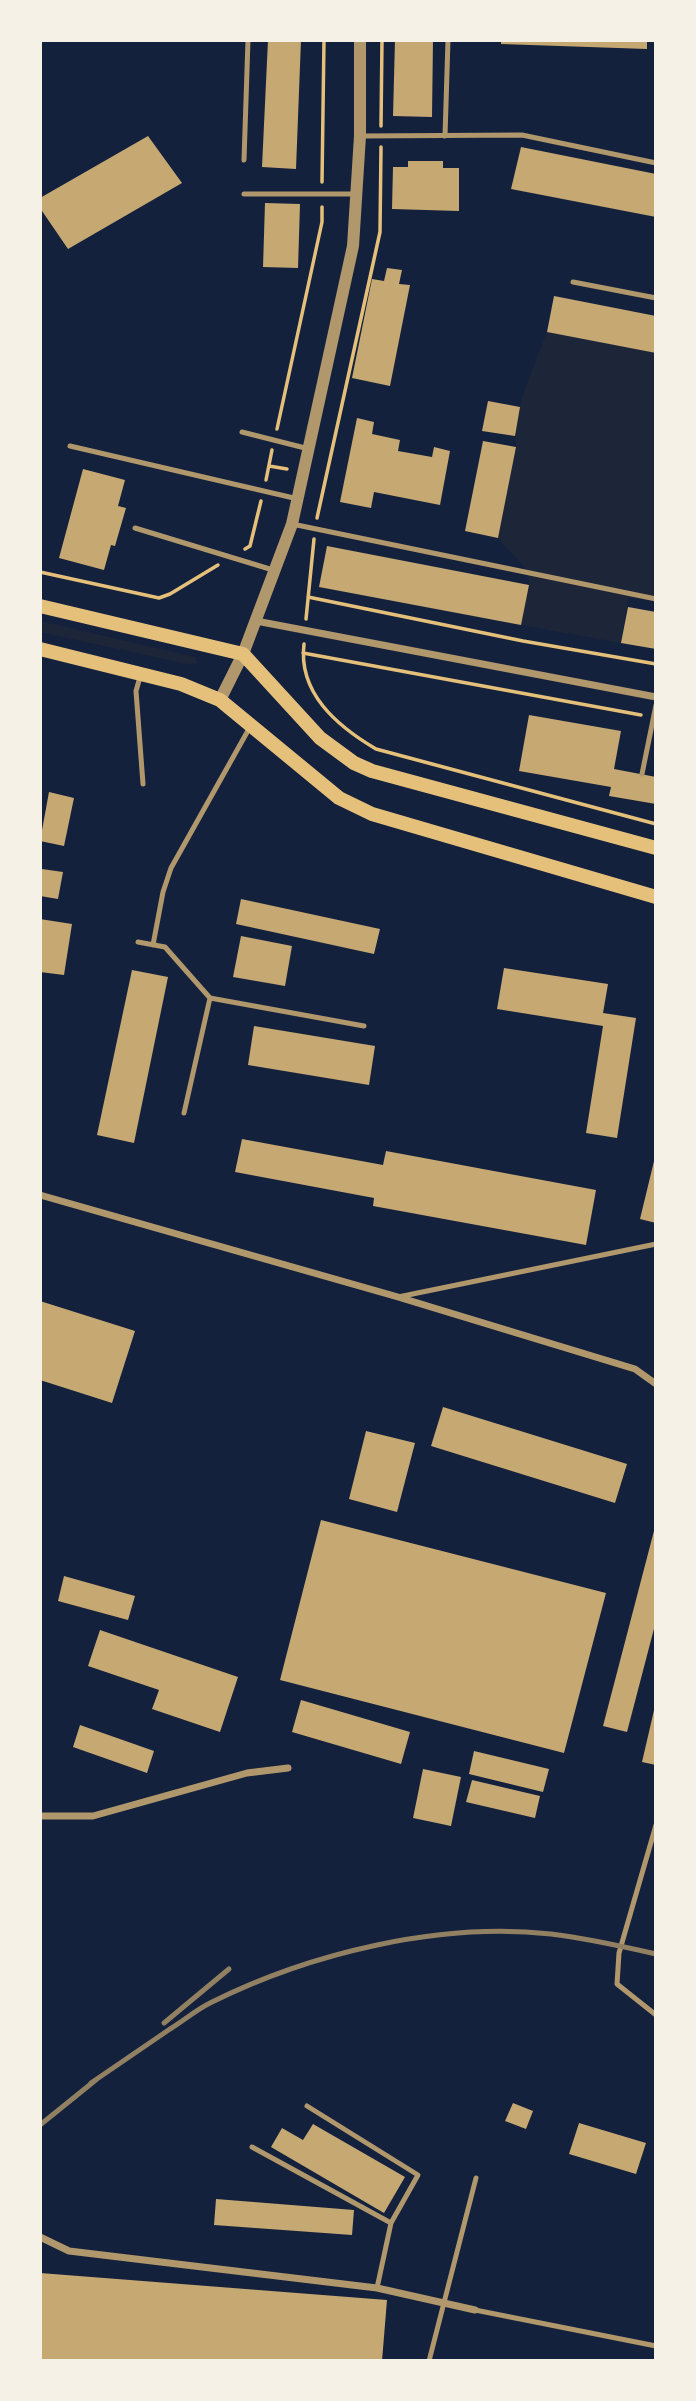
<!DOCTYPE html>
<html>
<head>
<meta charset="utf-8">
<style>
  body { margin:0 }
  #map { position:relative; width:696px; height:2401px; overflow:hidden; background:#14213d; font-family:"Golos Text",sans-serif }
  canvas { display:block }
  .frame { position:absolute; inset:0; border:42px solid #f6f1e7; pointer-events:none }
</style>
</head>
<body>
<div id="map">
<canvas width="696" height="2401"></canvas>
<div class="frame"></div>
</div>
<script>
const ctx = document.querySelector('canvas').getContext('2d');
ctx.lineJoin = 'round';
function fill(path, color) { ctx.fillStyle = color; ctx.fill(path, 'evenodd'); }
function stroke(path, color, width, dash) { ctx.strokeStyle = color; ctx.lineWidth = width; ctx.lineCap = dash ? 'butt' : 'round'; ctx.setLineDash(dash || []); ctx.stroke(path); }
fill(new Path2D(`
  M547 332 656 353V599L628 598 621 643 521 625 529 585 528 571 498 538 516 447C511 412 535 365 547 332Z
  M40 621 195 657 198 663 192 665 40 632Z`), '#1d2539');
fill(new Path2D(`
  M268 40H301L296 169 262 167Z
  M395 40H433L432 117 393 116Z
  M501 40H647V49L501 44Z
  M148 136 182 183 68 249 40 208V198Z
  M521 147 656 174V217L511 189Z
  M408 161H443V168H459V211L392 209 393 167H408Z
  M265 203 300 204 298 268 263 267Z
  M387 268 402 270 399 284 410 285 390 386 352 378 372 279 384 281Z
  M554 296 656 316V353L547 332Z
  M488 401 520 407 515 436 482 431Z
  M357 418 374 422 372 434 400 440 398 451 432 457 434 447 450 451 440 505 374 492 371 508 340 502Z
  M483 441 516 447 498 538 465 531Z
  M83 469 125 480 118 506 126 508 115 546 111 545 104 570 59 558Z
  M327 546 529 585 521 625 319 587Z
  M628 607 656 612V649L621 643Z
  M529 715 621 731 614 769 656 777V804L609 796 611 787 519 771Z
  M49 792 74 798 64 846 40 841Z
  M42 869 63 872 58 899 40 896Z
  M241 899 380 929 374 954 236 924Z
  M40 919 72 924 64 975 40 972Z
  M241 936 292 946 285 986 233 977Z
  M504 968 608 984 603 1013 636 1018 617 1138 586 1133 603 1026 497 1009Z
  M132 970 168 977 134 1143 97 1135Z
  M254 1026 375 1046 369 1085 248 1065Z
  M242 1139 383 1165 386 1151 596 1190 586 1245 373 1206 374 1198 235 1172Z
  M655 1157 656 1158V1223L640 1219Z
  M40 1301 135 1331 112 1403 40 1380Z
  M443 1407 627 1464 615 1503 431 1446Z
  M366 1431 415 1443 397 1512 349 1499Z
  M321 1520 606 1593 564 1753 280 1680Z
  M655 1527 656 1621 627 1732 603 1726Z
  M64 1576 135 1596 128 1620 58 1601Z
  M100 1630 238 1677 220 1732 152 1709 159 1690 88 1666Z
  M301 1700 410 1732 401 1764 292 1732Z
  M655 1706H656V1765L642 1762Z
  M80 1725 154 1751 147 1773 73 1747Z
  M474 1751 549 1769 543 1792 469 1774Z
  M423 1769 461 1777 451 1826 413 1818Z
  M472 1780 540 1796 535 1818 466 1802Z
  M513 2103 533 2111 526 2129 505 2121Z
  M579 2123 646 2143 636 2174 569 2154Z
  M313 2124 405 2177 384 2213 271 2147 282 2128 303 2140Z
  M216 2199 354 2210 352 2235 214 2225Z
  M40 2273 387 2300 382 2361H40Z`), '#c6a872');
stroke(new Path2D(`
  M381 126 382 40
  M322 182 324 40
  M277 429 322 222V207
  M269 466 287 469
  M266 480 272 450
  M317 518 380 232 381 147
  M245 549 250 546 261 501
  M40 572 159 598 170 594 218 565
  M308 597 523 641 656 664
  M306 619 314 539
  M304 644C298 693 337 726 376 749L656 824
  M303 653 641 715`), '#e5c07b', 3.5);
stroke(new Path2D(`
  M361 136 522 135 656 163
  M445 136 448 40
  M244 160 248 40
  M244 194H354
  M573 282 656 298
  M242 432 309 449
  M70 446 298 499
  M292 524 656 599
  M135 528 273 570
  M140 677 136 691 143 784
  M642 774 656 705
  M138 942 165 947 210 998 364 1026
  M153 945 163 892 171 868 250 727
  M184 1113 210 998
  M398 1297 656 1244
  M656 1825 619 1953 617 1984 656 2015
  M307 2106 418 2175 391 2223 377 2288
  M252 2147 391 2223
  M475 2310 656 2346
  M429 2361 476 2178`), '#b1986c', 5);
stroke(new Path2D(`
  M256 621 656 697
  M40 1195 398 1297 635 1369 656 1384
  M40 1816H93L247 1773 288 1768
  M40 2237 69 2251 377 2288 475 2310`), '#b1986c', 7);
stroke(new Path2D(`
  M220 700 243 654 292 524 353 246 360 136V40`), '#b1986c', 12);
stroke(new Path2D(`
  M40 606 243 654 320 738 354 763 372 771 656 848
  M40 649 181 684 220 700 339 798 372 814 656 897`), '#e5c07b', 14);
stroke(new Path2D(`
  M164 2023 229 1969
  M91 2083C117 2065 144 2047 170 2029 183 2021 196 2010 210 2003 310 1953 439 1922 551 1934 586 1938 621 1946 656 1954
  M40 2125 97 2079`), '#918062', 5);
</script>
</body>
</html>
